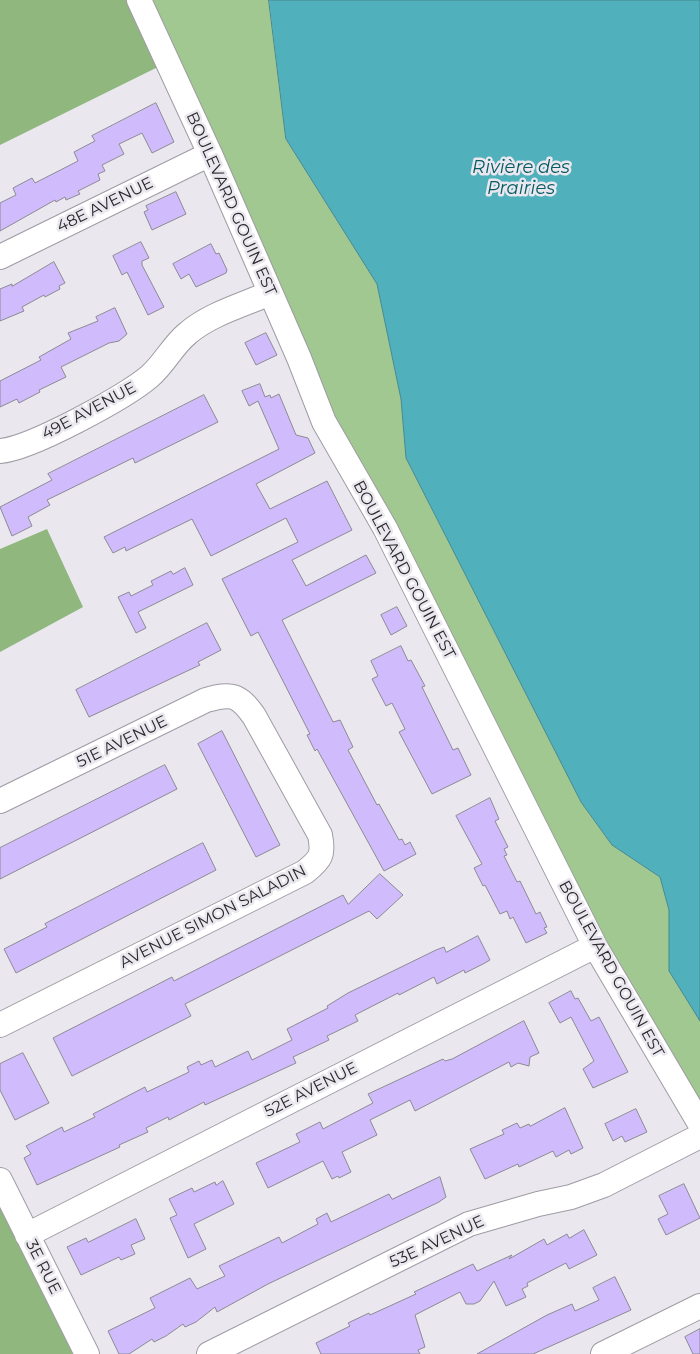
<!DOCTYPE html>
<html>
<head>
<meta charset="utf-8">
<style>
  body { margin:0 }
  canvas { display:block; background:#eae7ef }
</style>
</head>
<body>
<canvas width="700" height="1354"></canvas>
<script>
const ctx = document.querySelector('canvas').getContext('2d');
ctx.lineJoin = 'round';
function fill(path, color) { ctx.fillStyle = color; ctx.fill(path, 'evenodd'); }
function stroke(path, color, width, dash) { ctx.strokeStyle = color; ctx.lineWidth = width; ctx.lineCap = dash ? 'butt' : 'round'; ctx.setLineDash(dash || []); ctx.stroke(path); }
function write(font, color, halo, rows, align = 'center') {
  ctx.font = font + ' Montserrat,sans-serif'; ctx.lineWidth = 5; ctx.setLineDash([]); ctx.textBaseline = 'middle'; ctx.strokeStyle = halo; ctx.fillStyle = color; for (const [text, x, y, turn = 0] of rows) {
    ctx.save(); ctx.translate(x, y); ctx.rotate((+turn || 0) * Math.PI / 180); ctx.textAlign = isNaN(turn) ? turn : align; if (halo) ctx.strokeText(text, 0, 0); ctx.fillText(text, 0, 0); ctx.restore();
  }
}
fill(new Path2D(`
  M139 0H269L286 139 377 284 401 399 406 458 581 802 612 845 660 877 669 910V971L700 1021V1124L324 422Z`), '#a1c890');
fill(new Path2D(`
  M0 0H136L162 65 0 145Z
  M47 529 83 607 0 652V549Z
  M0 1204 73 1354H0Z`), '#8fb77e');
const water = new Path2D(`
  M269 0H700V1021L669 971V910L660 877 612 845 581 802 406 458 401 399 377 284 286 139Z`);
fill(water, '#50b0bb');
stroke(water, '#458890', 1);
const building = new Path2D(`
  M156 103 174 142 152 153 142 133 119 144 124 154 102 165 105 171 98 174 100 180 78 191 80 194 66 200 65 197 56 202 55 200 0 231V203L16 195 13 188 32 178 35 183 78 161 74 152 95 141 92 136Z
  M176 192 186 214 152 230 144 212 148 210 146 206Z
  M141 242 149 258 142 261V265L164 307 148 315 127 272 122 275 113 256Z
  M211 244 216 254 219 253 227 270 226 273 196 287 189 274 181 279 173 264Z
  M54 262 65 283 59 286 60 289 45 297 44 295 22 307 24 311 0 321V289L12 284V286Z
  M115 308 127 334 119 341 109 343 61 367 66 377 39 390 40 392 19 403 17 399 0 407V381L41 360 39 357 71 339 68 333 98 321 96 317Z
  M266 333 277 355 256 365 245 343Z
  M260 384 265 397 270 395 271 398 279 394 296 435 308 438 315 453 256 484 270 509 327 481 352 530 292 560 306 586 366 555 376 573 282 620 333 722 340 720 353 747 348 750 377 805 379 804 399 840 402 839 405 845 410 842 416 854 384 871 317 749 315 751 307 735 310 734 258 632 251 636 222 579 298 542 286 518 211 556 192 519 126 551 125 547 113 553 104 537 279 449 258 401 249 406 242 391Z
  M204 395 218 422 135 463 133 458 47 500 50 505 28 517 32 526 12 536 0 507 52 480 48 474Z
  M185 568 193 585 138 612 146 628 136 633 118 597 129 592 131 596 153 585 151 581 171 571 173 574Z
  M397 607 407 626 391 635 381 615Z
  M207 623 221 650 198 662 200 665 89 717 76 690Z
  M401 646 408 661 411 660 425 686 422 687 453 750 458 748 471 775 432 794 399 732 405 729 392 703 386 706 372 679 378 676 371 661Z
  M222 731 280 845 256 857 198 744Z
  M165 765 177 789 0 879V848Z
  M490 798 499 819 495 821 508 847 504 849 507 855 504 856 517 882 520 881 536 914 540 912 547 927 544 928 547 933 526 943 513 917 510 919 507 911 500 914 485 885 483 886 474 868 482 864 456 816Z
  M203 843 216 870 16 973 4 949 47 927 45 924Z
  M380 874 403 895 377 919 369 911 185 1004 191 1016 72 1076 53 1038 172 977 174 981 343 895 348 904Z
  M478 936 490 960 483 964 465 973 464 970 437 984 434 977 399 995 398 993 355 1015 358 1021 327 1036 329 1040 293 1057 296 1063 205 1105 204 1102 169 1120 168 1117 146 1128 148 1132 119 1145 120 1147 37 1185 24 1158 31 1154 26 1146 62 1127 64 1132 95 1117 93 1114 145 1087 147 1092 189 1072 187 1067 199 1061 201 1065 212 1060 215 1067 248 1051 252 1060 292 1040 287 1029 328 1008 327 1006 348 993 436 950 444 947 446 952Z
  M571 991 575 999 578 998 591 1021 599 1017 628 1072 593 1088 583 1069 594 1061 571 1017 560 1023 549 1003Z
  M524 1021 539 1053 530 1057 529 1066 518 1063 511 1067 509 1062 415 1111 410 1100 370 1120 377 1135 342 1152 351 1172 339 1178 338 1176 332 1179 323 1161 268 1188 256 1163 300 1142 296 1134 320 1122 323 1129 373 1103 368 1094 443 1059 445 1061 452 1059Z
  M23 1053 49 1103 15 1120 0 1090V1064Z
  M565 1108 583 1148 571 1154 569 1150 556 1157 553 1151 519 1167 518 1164 485 1179 470 1149 504 1134 502 1130 517 1123 520 1128 529 1124 530 1126Z
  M636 1109 647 1132 625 1142 622 1136 613 1141 605 1124Z
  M440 1177 446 1197 439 1202 268 1284 217 1312 215 1307 196 1322 185 1327 183 1324 166 1336 154 1342 152 1339 129 1354H119L108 1331 155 1308 150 1298 190 1278 197 1289 225 1276 219 1266 279 1237 282 1243 318 1224 316 1219 327 1213 331 1222 389 1194 392 1199Z
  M223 1181 234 1204 194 1224 206 1249 188 1258 170 1218 177 1215 169 1199 192 1188 194 1192 215 1182 216 1185Z
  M684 1184 700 1218 666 1235 658 1219 668 1214 659 1196Z
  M136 1219 145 1239 131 1245 135 1254 121 1260 119 1257 81 1275 67 1247 86 1238 88 1242Z
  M584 1230 597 1255 569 1269 566 1263 527 1283 528 1286 522 1289 526 1297 506 1306 494 1281 480 1301 474 1304H466L460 1292 415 1315 425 1347 418 1350 420 1354H321L316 1343 350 1326 348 1323 369 1313 370 1315 416 1294 414 1292 473 1264 477 1271 512 1255 509 1259 544 1239 547 1245 567 1234 569 1238Z
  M615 1277 631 1310 533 1354H477L547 1315 572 1304 575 1311 599 1300 593 1288Z
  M700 1329V1354H693L685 1337Z`);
fill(building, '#d0bcfd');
stroke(building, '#8c8a92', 1);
const minor = new Path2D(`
  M139 0 210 154 299 358 324 422 385 528 595 946 700 1124
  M0 257 210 154
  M0 451C30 449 126 397 150 376 164 364 173 345 188 333 210 314 243 305 270 293
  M0 801 206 700C232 693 238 694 254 716L320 835C324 855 321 859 305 872L0 1025
  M0 1180 87 1354
  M27 1235 595 946
  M209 1354 469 1224 538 1204 571 1197 604 1185 700 1136
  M603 1354 700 1306`);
stroke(minor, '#9f9ca4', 26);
stroke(minor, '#fff', 24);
write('16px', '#2a292c', '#eae7ef', [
  ["BOULEVARD GOUIN EST",231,204,66],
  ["48E AVENUE",105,205,-26],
  ["49E AVENUE",89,411,-28],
  ["BOULEVARD GOUIN EST",404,570,62],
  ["51E AVENUE",122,742,-26],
  ["AVENUE SIMON SALADIN",213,917,-27],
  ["BOULEVARD GOUIN EST",611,969,61],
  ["52E AVENUE",311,1090,-27],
  ["53E AVENUE",437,1242,-25],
  ["3E RUE",43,1267,63]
]);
write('italic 18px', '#045b63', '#eae7ef', [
  ["Rivière des",521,168],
  ["Prairies",521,189]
]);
</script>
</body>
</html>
